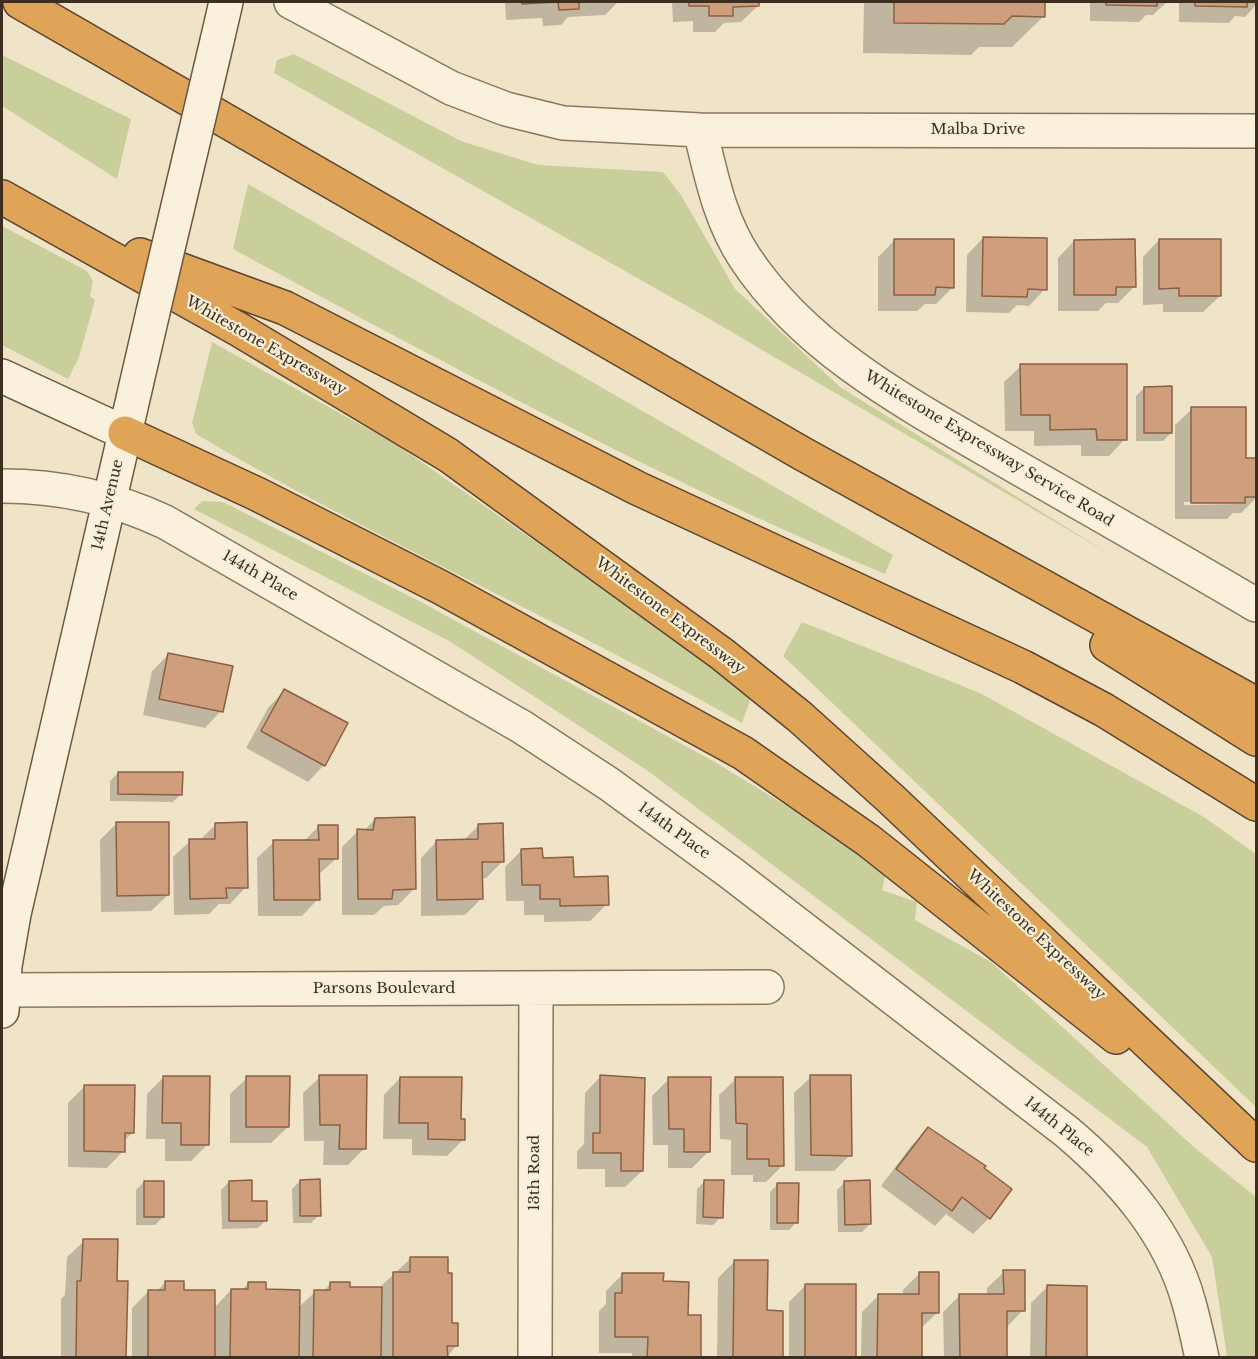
<!DOCTYPE html>
<html>
<head>
<meta charset="utf-8">
<style>
  body { margin:0 }
  #map { position:relative; width:1258px; height:1359px; overflow:hidden; background:#f0e4c8; font-family:"Libre Baskerville",serif }
  canvas { display:block }
  .frame { position:absolute; inset:0; border:3px solid #3d2e20; pointer-events:none }
</style>
</head>
<body>
<div id="map">
<canvas width="1258" height="1359"></canvas>
<div class="frame"></div>
</div>
<script>
const ctx = document.querySelector('canvas').getContext('2d');
ctx.lineJoin = 'round';
function fill(path, color) { ctx.fillStyle = color; ctx.fill(path, 'evenodd'); }
function stroke(path, color, width, dash) { ctx.strokeStyle = color; ctx.lineWidth = width; ctx.lineCap = dash ? 'butt' : 'round'; ctx.setLineDash(dash || []); ctx.stroke(path); }
function write(font, color, halo, rows, align = 'center') {
  ctx.font = font + ' "Libre Baskerville",serif'; ctx.lineWidth = 4.5; ctx.setLineDash([]); ctx.textBaseline = 'middle'; ctx.strokeStyle = halo; ctx.fillStyle = color; for (const [text, x, y, turn = 0] of rows) {
    ctx.save(); ctx.translate(x, y); ctx.rotate((+turn || 0) * Math.PI / 180); ctx.textAlign = isNaN(turn) ? turn : align; if (halo) ctx.strokeText(text, 0, 0); ctx.fillText(text, 0, 0); ctx.restore();
  }
}
fill(new Path2D(`
  M294 54 461 141 538 165 663 172 681 195 735 289 840 387 1111 555 701 314 274 73 277 60Z
  M2 55 131 119 117 179 2 106Z
  M248 184 893 555 885 574C662 480 447 365 233 249Z
  M2 226 87 271 93 281 90 296 95 300 79 357 68 379 2 345Z
  M212 342 397 445 674 638 751 698 742 723C563 621 373 539 196 434L192 423Z
  M202 501 223 502 421 602 713 761 887 867 882 890 917 902 915 920 991 962 1195 1148 1256 1197V1357H1227L1212 1257 1147 1147 648 771 451 642 194 509Z
  M802 622 980 693 1204 817 1256 854V1107L783 656Z`), '#c9cf9b');
fill(new Path2D(`
  M505 2H618L605 15 568 17 561 25 543 26 542 18 506 20Z
  M672 2H758V6L741 22 724 23 715 32H693V21L673 22Z
  M864 2H1044V16L1012 47H979L971 55 863 53Z
  M1090 2H1167L1153 15H1146L1139 22 1090 21Z
  M1179 2H1256V5L1245 17 1235 16 1229 23 1179 22Z
  M983 238 1045 289 1029 306 1017 305 1009 313 966 312 967 255Z
  M1159 240 1220 296 1203 312H1163V304L1143 305V257Z
  M894 241 953 287 936 304H925L917 311H878V257Z
  M1074 241 1134 287 1118 303H1106L1098 311H1058V258Z
  M1021 366 1125 439 1109 456H1081V445L1034 446V431H1005L1004 382Z
  M1144 388 1171 433 1163 441H1136V396Z
  M1192 409 1244 460H1256V498L1241 513H1233L1227 519H1175V425ZM1243 501 1240 504 1184 505V502Z
  M169 654 221 711 205 728 143 715 152 671Z
  M284 691 324 765 308 782 246 748 268 708Z
  M118 773 181 794 173 802 110 801V781Z
  M375 819 414 889 398 905 384 906 374 915H342V847L358 831H364Z
  M116 824 168 895 151 911 101 912 100 840Z
  M216 824 246 887 230 904H219L209 914 174 915 173 857 190 841H199Z
  M479 825 502 862 486 878H481V899L465 915 421 916V858L437 841H463Z
  M319 826 337 858 318 875V899L302 916H258L257 858 274 842 304 841Z
  M522 850 572 879 607 904 590 921 544 922V915H524V901H506L505 867Z
  M601 1076H631L642 1171 625 1187H605V1169H577V1151L584 1144 585 1093Z
  M164 1077 207 1145 191 1161H165V1139H146L147 1094Z
  M320 1077 365 1148 348 1165H323L324 1141H304L303 1093Z
  M811 1077 850 1155 834 1171H795L794 1093Z
  M247 1078 288 1127 271 1143H230V1094Z
  M400 1078 463 1140 447 1156 412 1155V1139H383L384 1095Z
  M669 1079 709 1151 692 1168H668V1145H653L652 1096Z
  M736 1079 783 1165 766 1182H753V1175H731V1140L720 1139 719 1095Z
  M85 1086 133 1132 123 1142V1151L107 1168 68 1167V1103Z
  M929 1129 982 1168 989 1218 973 1234 946 1214 935 1226 881 1186 912 1145Z
  M300 1181 319 1215 311 1223H293L292 1189Z
  M705 1181 721 1217 713 1225 696 1224 697 1189Z
  M144 1182 163 1217 155 1225H136V1190Z
  M229 1182 266 1220 258 1228 222 1229 221 1190Z
  M845 1182 870 1224 862 1232H838L837 1190Z
  M778 1184 797 1222 789 1230H770V1192Z
  M84 1241 116 1282H126V1358H61V1299L65 1295 67 1257Z
  M411 1258 450 1325 456 1346 446 1358H132V1308L149 1291H157L165 1283 214 1308 231 1290H242L249 1283 298 1308 315 1292H323L331 1283 348 1288H379Z
  M735 1261 765 1312 780 1358H717L718 1278Z
  M1004 1272 1023 1310 1007 1327 1006 1358H944L943 1312 960 1295H987V1288Z
  M920 1273 937 1313 920 1329V1358H861L862 1312 879 1295 903 1296V1290Z
  M623 1274 662 1283 687 1316 699 1358H632V1353H599V1311L606 1304V1291Z
  M806 1285 854 1358H789V1302Z
  M1047 1287 1085 1358H1030L1031 1303Z`), '#0003');
const building = new Path2D(`
  M522 2H584H579V9L559 10 558 2 522 4Z
  M689 2H759V6L733 7V16H709V6H689Z
  M894 2H1045V17L1012 16 1004 24 894 23Z
  M1106 2H1157V6L1106 5Z
  M1195 2H1247V7L1195 6Z
  M983 237 1047 238V290L1028 289 1027 297 982 296Z
  M894 239H954V288L936 287 935 295H894Z
  M1135 239 1136 287H1116V295H1074V240Z
  M1159 239H1221V296H1179V288L1159 289Z
  M1020 364H1127V440H1097L1096 429 1050 430V415H1021Z
  M1172 386V433H1144V387Z
  M1191 407H1246V458H1256V497H1245V503H1191Z
  M168 653 233 666 223 712 159 699Z
  M284 689 348 723 325 766 261 731Z
  M118 772H183L182 795 118 794Z
  M415 817 416 889 393 890 392 899H358L357 829 373 830 375 818Z
  M116 822H169V895L117 896Z
  M247 822 248 888H226L227 898 190 899 189 839H215V823Z
  M503 823 504 862H482L483 899 437 900 436 840 478 839V824Z
  M318 825H338V859H319L320 900H274L273 840H319Z
  M542 848 543 858 573 857 574 877 608 876 609 905 560 906V899H540V885H522L521 849Z
  M319 1075H367L366 1149H339L340 1125H320Z
  M600 1075 645 1078 643 1171H621V1153H593V1133H600Z
  M810 1075H851L852 1156 811 1155Z
  M163 1076H210L209 1145H181V1123H162Z
  M246 1076H290L289 1127H246Z
  M400 1077H462L461 1119H465V1140L428 1139V1123H399Z
  M668 1077H711L710 1152H684V1129H669Z
  M735 1077H783L784 1166H769V1159H747V1124L736 1123Z
  M84 1085H135L134 1133H125V1152L84 1151Z
  M928 1127 986 1166 984 1168 1012 1189 990 1219 962 1197 952 1211 896 1169Z
  M320 1179 321 1216H300V1180Z
  M252 1180V1201H267V1221H229V1181Z
  M704 1180H724L723 1218 703 1217Z
  M870 1180 871 1224 845 1225 844 1181Z
  M144 1181H164V1217H144Z
  M777 1183H799L798 1223H777Z
  M83 1239H118L117 1281H128L126 1358H76L77 1281H81Z
  M410 1257H448V1273H452V1323H458V1346H447L448 1358H393V1272H410Z
  M734 1260H768L767 1310 783 1311V1357L733 1358Z
  M1003 1270H1025V1311H1007V1358H960L959 1294H1004Z
  M919 1272H939V1313H922V1358H877L878 1294H919Z
  M622 1273H664L663 1281 689 1282 688 1315H701V1358H647L648 1337H615V1293H622Z
  M165 1281H184V1290H215V1358H148V1290H165Z
  M248 1282H266V1289L300 1290 299 1358H230L231 1289H248Z
  M330 1282H350V1287H382L381 1358H313L314 1290H330Z
  M805 1284H856V1358H805Z
  M1047 1285 1087 1286V1358H1046Z`);
fill(building, '#cf9f7d');
stroke(building, '#8d5f41', 1.5);
const minor = new Path2D(`
  M2 486C59 486 112 497 165 522L522 727 609 784 731 873 1067 1132C1121 1178 1170 1233 1189 1303 1194 1321 1198 1339 1202 1358
  M2 990 767 987
  M535 1358 536 988`);
const tertiary = new Path2D(`
  M291 2 451 88 506 109 563 123 700 130 1256 131
  M700 130C711 174 719 219 745 258 810 356 921 411 1020 469 1099 514 1178 559 1256 605`);
const secondary = new Path2D(`
  M217 41 226 2
  M2 376 125 433
  M2 1011 5 966 14 914 153 312`);
const motorway = new Path2D(`
  M20 2 803 454 1256 704
  M2 197 238 329 448 455 722 654 800 717 891 799 1256 1145
  M140 255 285 308 637 488 1023 667 1104 710 1256 804
  M125 433 257 494 442 588 743 753 869 841 1116 1037
  M1107 645 1256 739`);
stroke(minor, '#8d765c', 36);
stroke(tertiary, '#8d765c', 36);
stroke(secondary, '#6f573f', 36);
stroke(motorway, '#5b4430', 36);
stroke(minor, '#faf1dc', 33);
stroke(tertiary, '#faf1dc', 33);
stroke(secondary, '#faf1dc', 33);
stroke(motorway, '#e0a458', 33);
const secondaryBridge = new Path2D(`
  M153 312 217 41`);
stroke(secondaryBridge, '#6f573f', 36, []);
stroke(secondaryBridge, '#faf1dc', 33);
write('15px', '#3d2e20', '#f7eed8', [
  ["Malba Drive",978,130],
  ["Whitestone Expressway",266,346,30],
  ["Whitestone Expressway Service Road",989,449,31],
  ["14th Avenue",108,505,-77],
  ["144th Place",260,576,30],
  ["Whitestone Expressway",670,616,37],
  ["144th Place",674,831,36],
  ["Whitestone Expressway",1036,935,43],
  ["Parsons Boulevard",384,989],
  ["144th Place",1059,1127,39],
  ["13th Road",535,1173,-90]
]);
</script>
</body>
</html>
